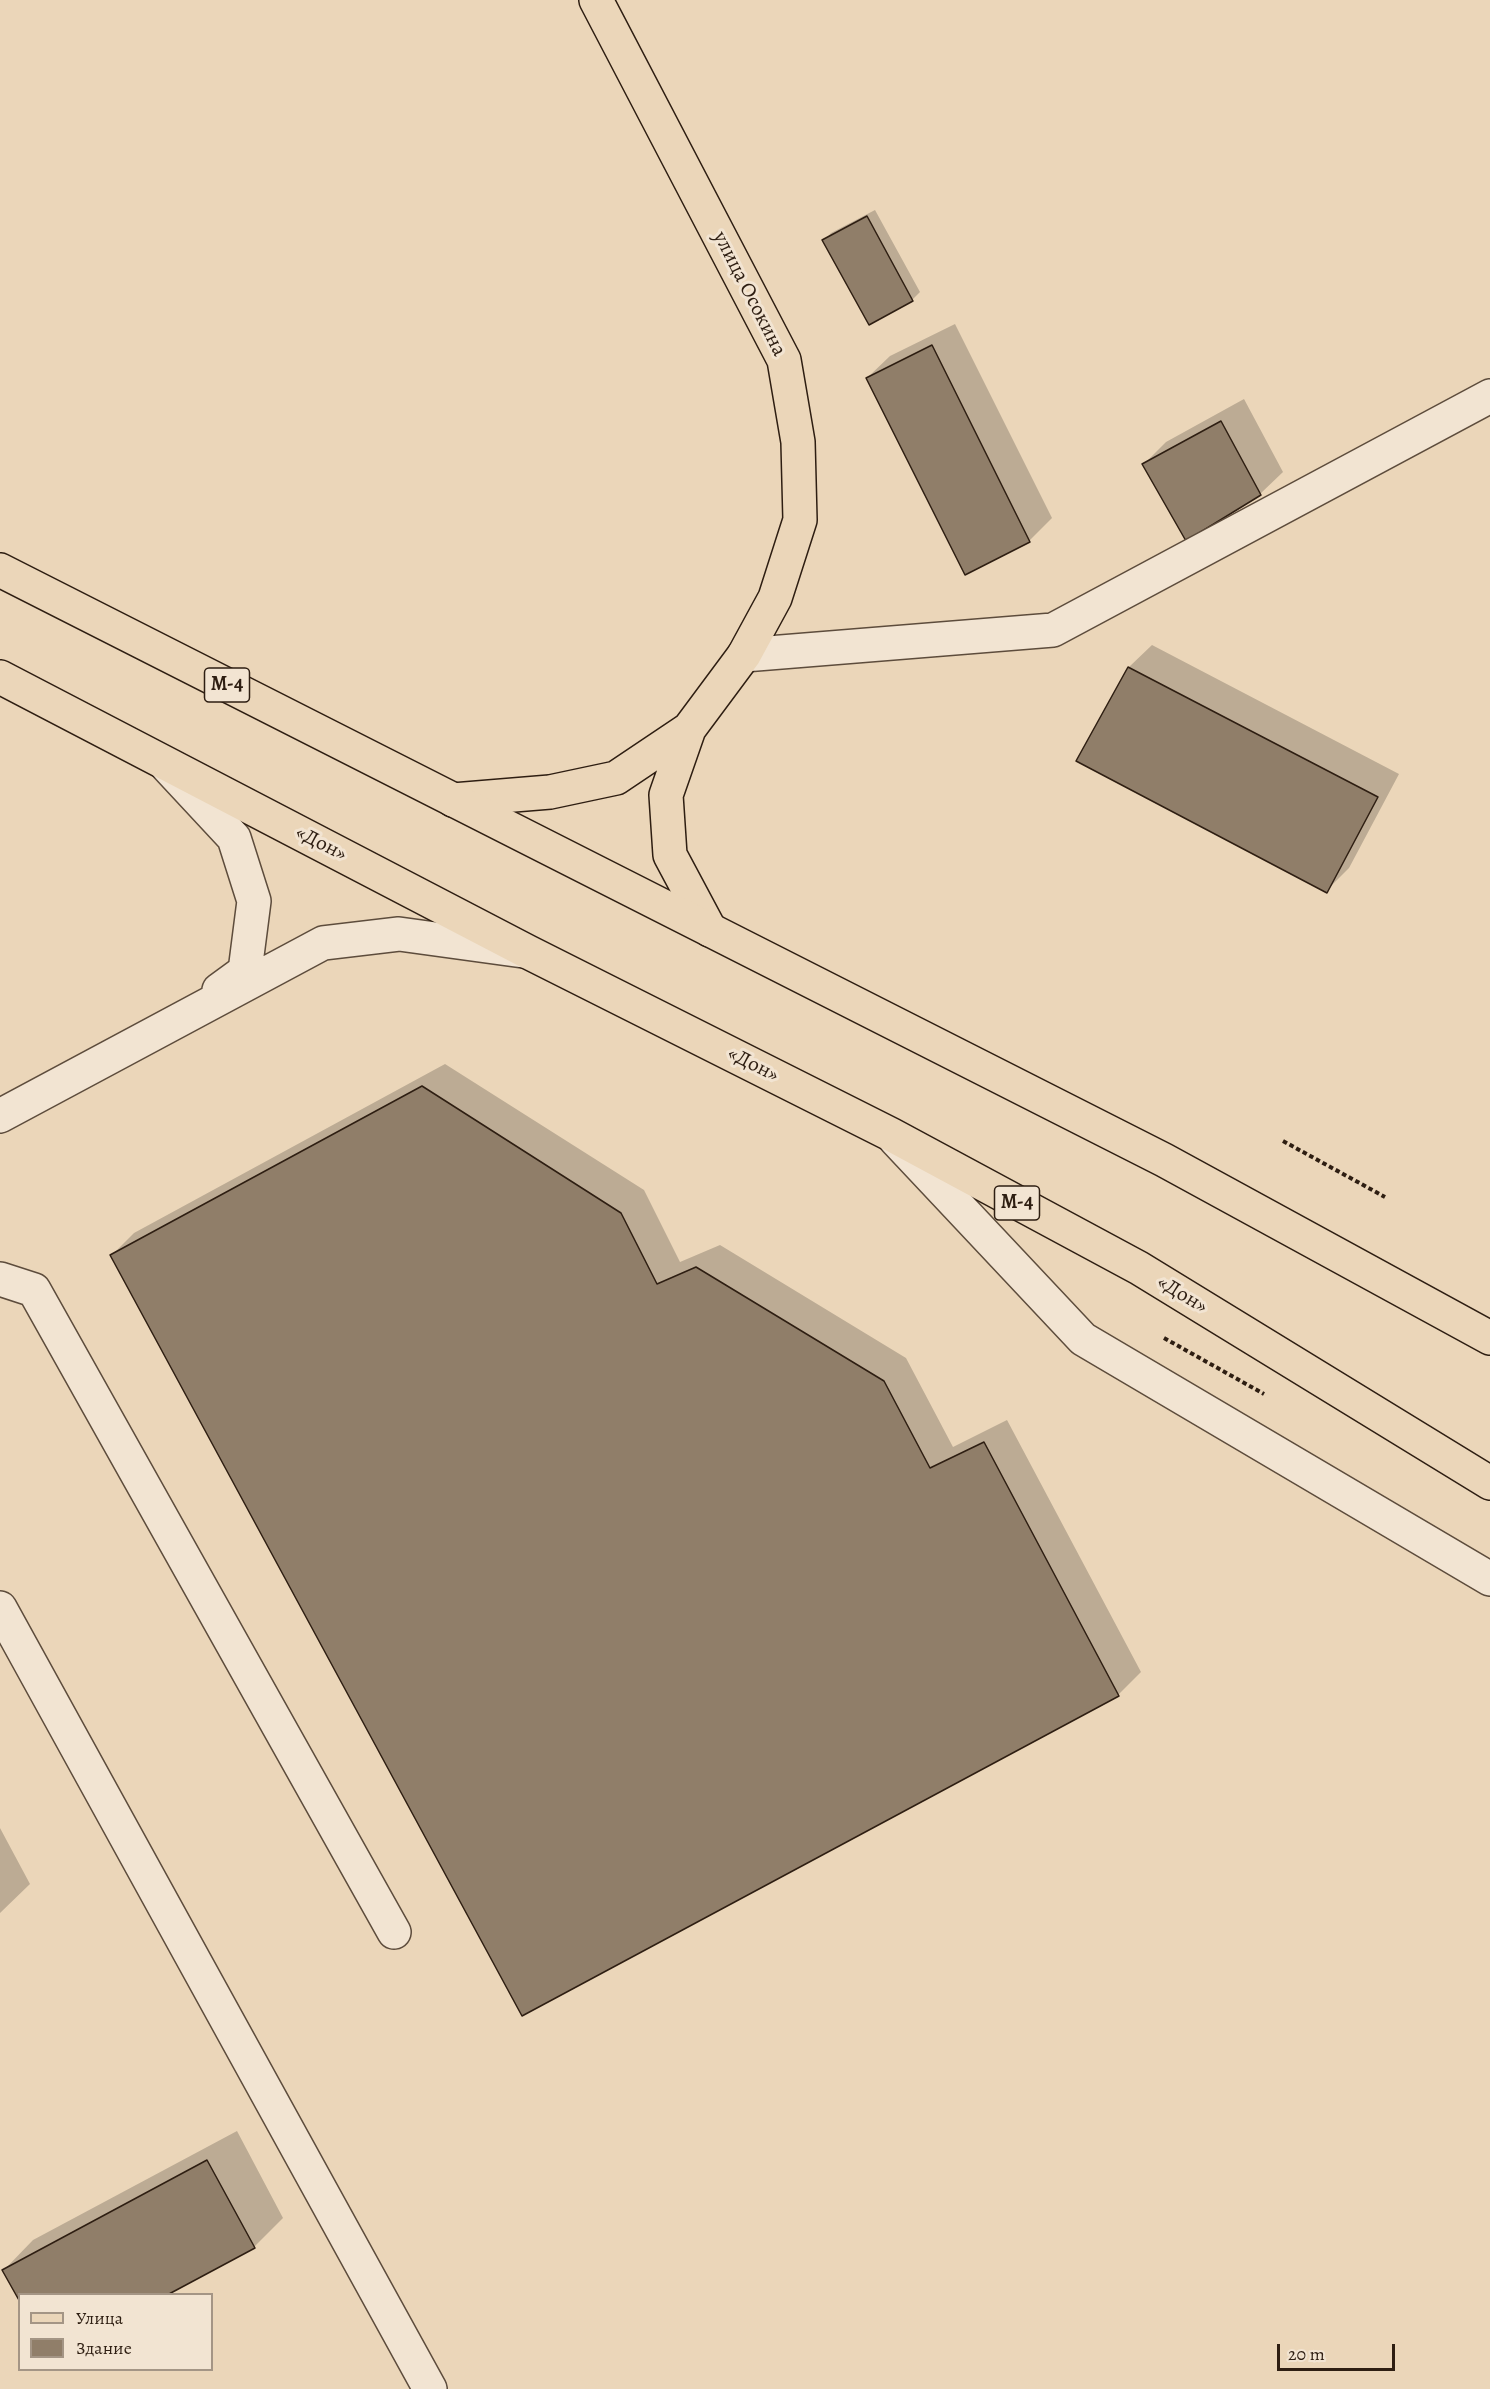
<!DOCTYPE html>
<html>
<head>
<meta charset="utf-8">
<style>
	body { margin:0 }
	#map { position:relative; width:1490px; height:2389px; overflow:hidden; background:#ebd6b9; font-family:Alegreya,serif }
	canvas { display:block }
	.legend { position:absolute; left:18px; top:2293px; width:195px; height:78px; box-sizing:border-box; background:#f2e4d2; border:2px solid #a49585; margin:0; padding:8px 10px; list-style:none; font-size:18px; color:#2e1e12 }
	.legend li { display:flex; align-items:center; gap:12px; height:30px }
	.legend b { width:30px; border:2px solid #a49585 }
	.scale { position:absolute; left:1277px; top:2344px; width:118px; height:27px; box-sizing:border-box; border:3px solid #2e1e12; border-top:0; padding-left:8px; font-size:18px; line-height:21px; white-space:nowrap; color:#2e1e12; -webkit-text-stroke:4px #f2e4d2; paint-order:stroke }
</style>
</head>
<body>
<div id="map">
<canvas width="1490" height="2389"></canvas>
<ul class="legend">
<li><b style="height:8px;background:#ebd6b9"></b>Улица</li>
<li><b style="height:16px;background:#907e69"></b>Здание</li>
</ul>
<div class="scale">20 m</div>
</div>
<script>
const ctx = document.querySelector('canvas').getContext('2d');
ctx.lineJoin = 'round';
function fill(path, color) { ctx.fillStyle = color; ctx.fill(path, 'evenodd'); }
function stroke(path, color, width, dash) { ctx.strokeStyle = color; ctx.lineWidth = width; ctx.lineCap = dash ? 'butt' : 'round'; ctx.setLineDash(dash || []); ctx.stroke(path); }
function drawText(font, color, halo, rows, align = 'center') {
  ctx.font = font + ' Alegreya,serif'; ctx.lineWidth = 6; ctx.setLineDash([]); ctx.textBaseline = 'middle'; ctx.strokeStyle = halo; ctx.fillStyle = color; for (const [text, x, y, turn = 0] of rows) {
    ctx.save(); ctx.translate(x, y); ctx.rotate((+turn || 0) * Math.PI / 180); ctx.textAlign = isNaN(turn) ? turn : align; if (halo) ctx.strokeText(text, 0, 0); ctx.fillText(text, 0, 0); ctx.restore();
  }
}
const shadow = new Path2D(`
	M 875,210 L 920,292 L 912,300 L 870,323 L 824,241 L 831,233 Z
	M 955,324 L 1052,518 L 1029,541 L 965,573 L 867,378 L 890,356 Z
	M 1244,399 L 1283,472 L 1260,494 L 1144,464 L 1166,442 Z
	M 1152,645 L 1399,774 L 1349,868 L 1326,891 L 1078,761 L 1129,667 Z
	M 445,1064 L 644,1190 L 680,1262 L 720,1245 L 906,1358 L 953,1447 L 1007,1420 L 1141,1672 L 1118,1695 L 112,1255 L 134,1233 Z
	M 0,1828 L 30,1884 L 0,1913 Z
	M 237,2131 L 283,2218 L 254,2247 L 166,2294 L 20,2294 L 4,2270 L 33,2240 Z`);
const building = new Path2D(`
	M 867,216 L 913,301 L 869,325 L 822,240 Z
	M 932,345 L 1030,542 L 965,575 L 866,378 Z
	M 1221,421 L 1261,495 L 1186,541 L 1142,464 Z
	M 1128,667 L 1378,797 L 1327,893 L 1076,761 Z
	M 422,1086 L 621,1213 L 657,1284 L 696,1267 L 884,1381 L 930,1468 L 984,1442 L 1119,1696 L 522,2016 L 110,1255 Z
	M 207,2160 L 255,2248 L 169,2294 L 20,2294 L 20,2302 L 2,2270 Z`);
const path = new Path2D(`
	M 1283,1141 L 1385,1197
	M 1164,1338 L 1264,1394`);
const minor = new Path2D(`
	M 744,655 L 1053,630 L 1490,396
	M 167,766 L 234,838 L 254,901 L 245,971 L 219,990
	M 0,1116 L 323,943 L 399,934 L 523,951
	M 895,1139 L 1083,1339 L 1490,1579
	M 0,1279 L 34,1290 L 394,1932
	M 0,1608 L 430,2389`);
const major = new Path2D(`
	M 596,0 L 784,360 L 798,442 L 800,520 L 775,598 L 744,655 L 689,729 L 666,795 L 670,855 L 710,930
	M 453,800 L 550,792 L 616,778 L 689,729`);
const highway = new Path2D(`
	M 0,570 L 1164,1160 L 1490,1338
	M 0,677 L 528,952 L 892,1135 L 1139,1268 L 1490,1483`);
const shields = [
	[227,685,45],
	[1017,1203,45]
];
const shieldNames = [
	["М-4",227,685],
	["М-4",1017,1203]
];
const streetNames = [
	["улица Осокина",749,294,63],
	["«Дон»",321,844,27],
	["«Дон»",753,1065,27],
	["«Дон»",1182,1295,31]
];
fill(shadow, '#0003');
fill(building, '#907e69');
stroke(building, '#2e1e12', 1.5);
stroke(minor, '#5d4c3c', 36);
stroke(major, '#2e1e12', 36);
stroke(highway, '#2e1e12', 36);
stroke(path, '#2e1e12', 4, [4.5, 3]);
stroke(minor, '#f2e4d2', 33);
stroke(major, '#ebd6b9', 33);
stroke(highway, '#ebd6b9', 33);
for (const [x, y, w] of shields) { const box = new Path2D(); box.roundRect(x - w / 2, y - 17, w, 34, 4.5); ctx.fillStyle = '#f2e4d2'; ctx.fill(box); stroke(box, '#2e1e12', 1.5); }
drawText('bold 20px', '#2e1e12', null, shieldNames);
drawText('21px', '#2e1e12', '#f2e4d2', streetNames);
</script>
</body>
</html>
